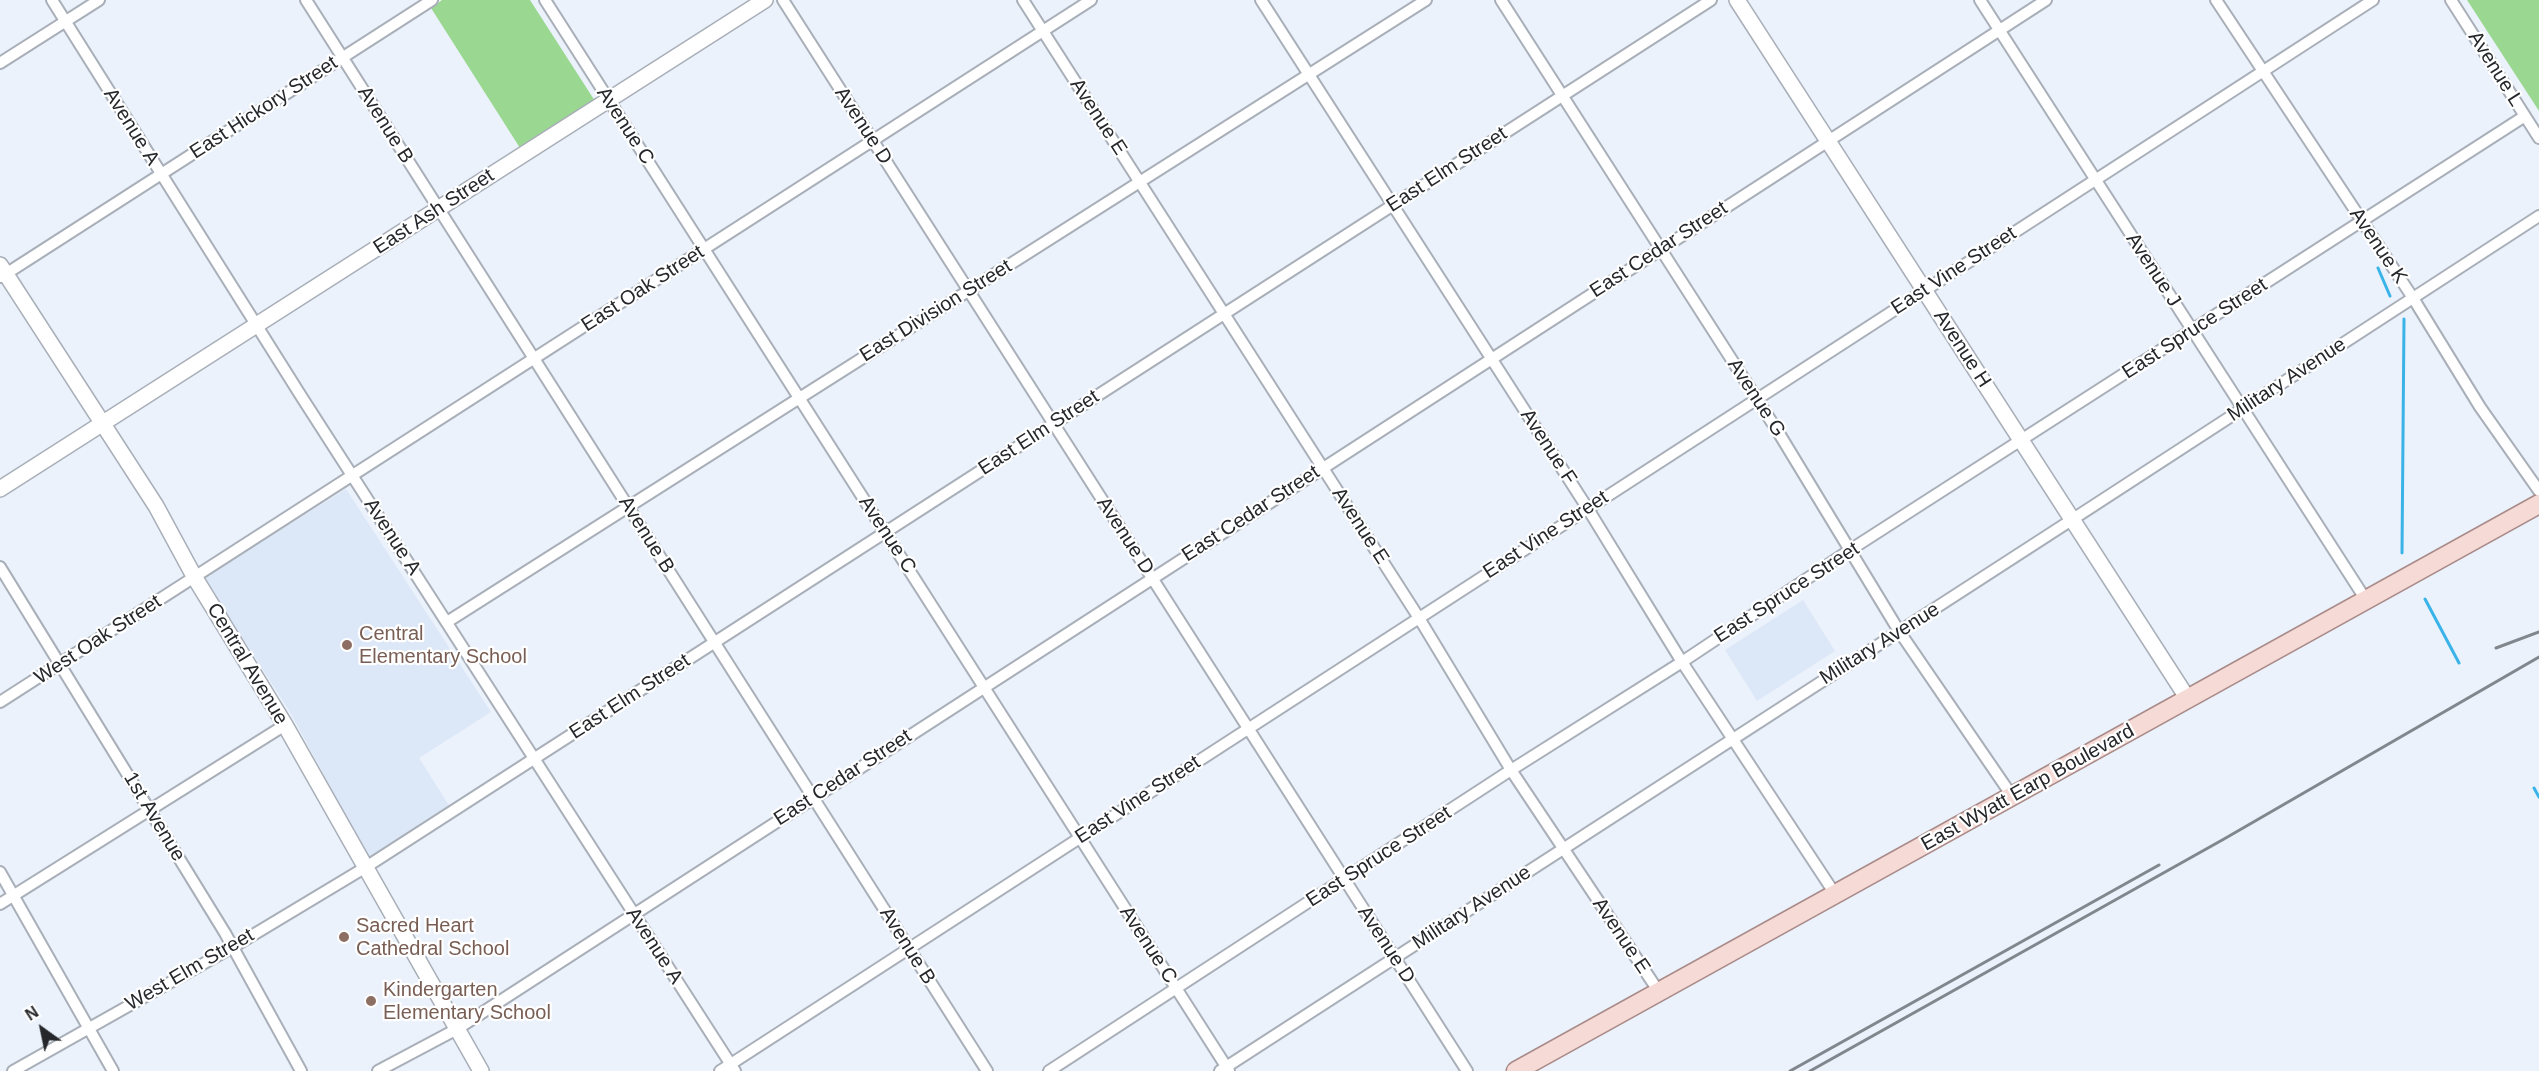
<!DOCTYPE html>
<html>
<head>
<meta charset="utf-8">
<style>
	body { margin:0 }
	#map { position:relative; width:2539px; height:1071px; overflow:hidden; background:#ebf2fc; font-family:Helvetica,sans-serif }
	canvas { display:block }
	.north { position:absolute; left:12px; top:999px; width:60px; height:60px; -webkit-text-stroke:4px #fff; paint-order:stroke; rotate:327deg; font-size:16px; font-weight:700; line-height:24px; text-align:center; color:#25272b }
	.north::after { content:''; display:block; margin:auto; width:21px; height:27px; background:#25272b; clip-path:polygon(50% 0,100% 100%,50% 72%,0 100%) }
</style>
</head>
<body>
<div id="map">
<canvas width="2539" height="1071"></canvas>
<div class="north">N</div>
</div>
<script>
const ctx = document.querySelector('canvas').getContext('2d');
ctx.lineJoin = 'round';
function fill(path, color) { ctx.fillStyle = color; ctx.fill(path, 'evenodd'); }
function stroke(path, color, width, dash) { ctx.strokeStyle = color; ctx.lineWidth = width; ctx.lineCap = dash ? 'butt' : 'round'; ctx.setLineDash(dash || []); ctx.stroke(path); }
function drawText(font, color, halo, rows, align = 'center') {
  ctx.font = font + ' Helvetica,sans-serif'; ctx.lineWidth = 4.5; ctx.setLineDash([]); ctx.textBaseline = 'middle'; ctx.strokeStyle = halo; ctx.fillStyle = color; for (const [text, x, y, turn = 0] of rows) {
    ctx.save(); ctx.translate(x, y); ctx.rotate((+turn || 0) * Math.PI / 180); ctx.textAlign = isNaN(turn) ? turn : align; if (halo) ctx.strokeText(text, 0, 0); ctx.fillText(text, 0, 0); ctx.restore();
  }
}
const built = new Path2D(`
	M 346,489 L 491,712 L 419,758 L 450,807 L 369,859 L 290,712 L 204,578 Z
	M 1803,600 L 1835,651 L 1757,701 L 1725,650 Z`);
const green = new Path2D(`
	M 442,0 L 530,0 L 595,101 L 520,148 L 431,8 Z
	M 2467,0 L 2539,0 L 2539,111 Z`);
const stream = new Path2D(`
	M 2378,268 L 2390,296
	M 2402,553 L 2404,319
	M 2425,599 L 2459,663
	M 2534,788 L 2539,797`);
const street = new Path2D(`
	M 52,0 L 301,396 L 735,1071
	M 306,0 L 987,1071
	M 545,0 L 1229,1071
	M 783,0 L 1467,1071
	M 1023,0 L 1419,618 L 1511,770 L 1659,992
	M 1261,0 L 1588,509 L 1682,662 L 1835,894
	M 1501,0 L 1780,435 L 1899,631 L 2012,796
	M 1980,0 L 2366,600
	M 2216,0 L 2413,298 L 2480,407 L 2539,491
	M 2451,0 L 2539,138
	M 0,63 L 99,0
	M 1,277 L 432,0
	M 0,567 L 225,933 L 301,1071
	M 447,622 L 1426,0
	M 0,702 L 1091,0
	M 0,872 L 113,1071
	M 0,904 L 285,725
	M 13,1071 L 233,947 L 366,867 L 1711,0
	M 378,1071 L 457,1029 L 2046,0
	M 720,1071 L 2373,0
	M 1049,1071 L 1511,770 L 1682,662 L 1850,550 L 2525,116
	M 1220,1071 C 1660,787 2100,502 2539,216`);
const secondary = new Path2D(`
	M 1737,0 L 2188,699
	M 0,265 L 156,506 L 195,578 L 285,725 L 481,1071
	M 0,489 L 765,0`);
const primary = new Path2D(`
	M 1516,1071 L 2539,504`);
const rail = new Path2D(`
	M 2496,648 L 2539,632
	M 1790,1071 L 2159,865
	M 1810,1071 L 2224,839 L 2539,657`);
const markers = [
	[347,645,6,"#8d6e63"],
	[344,937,6,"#8d6e63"],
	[371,1001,6,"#8d6e63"]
];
const streetNames = [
	["Avenue L",2495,69,58],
	["East Hickory Street",264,108,-33],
	["Avenue E",1098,117,57],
	["Avenue B",385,125,58],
	["Avenue C",625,126,57],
	["Avenue D",863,126,57],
	["Avenue A",131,127,58],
	["East Elm Street",1447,170,-33],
	["East Ash Street",434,212,-33],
	["Avenue K",2378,246,56],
	["East Cedar Street",1659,250,-33],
	["Avenue J",2153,270,57],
	["East Vine Street",1954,271,-33],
	["East Oak Street",643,289,-33],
	["East Division Street",936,311,-32],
	["East Spruce Street",2195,329,-33],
	["Avenue H",1962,349,57],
	["Military Avenue",2287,380,-33],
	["Avenue G",1756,398,57],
	["East Elm Street",1039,433,-33],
	["Avenue F",1548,447,57],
	["East Cedar Street",1251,514,-33],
	["Avenue E",1360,526,57],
	["Avenue B",646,535,58],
	["Avenue C",887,535,57],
	["East Vine Street",1546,535,-33],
	["Avenue D",1125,536,57],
	["Avenue A",392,537,57],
	["East Spruce Street",1787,593,-33],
	["West Oak Street",98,640,-33],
	["Military Avenue",1880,644,-32],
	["Central Avenue",247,664,59],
	["East Elm Street",630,697,-33],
	["East Cedar Street",843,778,-33],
	["East Wyatt Earp Boulevard",2028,788,-29],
	["East Vine Street",1138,800,-33],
	["1st Avenue",154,817,59],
	["East Spruce Street",1379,857,-33],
	["Military Avenue",1472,908,-33],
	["Avenue E",1621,936,56],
	["Avenue C",1148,945,57],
	["Avenue D",1386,945,57],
	["Avenue A",654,946,57],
	["Avenue B",907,946,58],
	["West Elm Street",190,970,-30]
];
const educationNames = [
	["Central",359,634],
	["Elementary School",359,657],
	["Sacred Heart",356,926],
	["Cathedral School",356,949],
	["Kindergarten",383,990],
	["Elementary School",383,1013]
];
fill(built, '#dce7f7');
fill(green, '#9ad891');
stroke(stream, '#39b3e8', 3);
stroke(street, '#a9afb8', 14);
stroke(secondary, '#a9afb8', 18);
stroke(primary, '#a98b89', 21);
stroke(street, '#fff', 10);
stroke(secondary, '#fff', 15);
stroke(primary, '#f6dad6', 18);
stroke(rail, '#82868d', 3);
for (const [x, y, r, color] of markers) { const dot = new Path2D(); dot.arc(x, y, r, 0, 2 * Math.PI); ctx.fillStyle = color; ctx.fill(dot); stroke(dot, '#fff', 2); }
drawText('20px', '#25272b', '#fff', streetNames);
drawText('20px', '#785e54', '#fff', educationNames, 'left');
</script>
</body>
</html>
